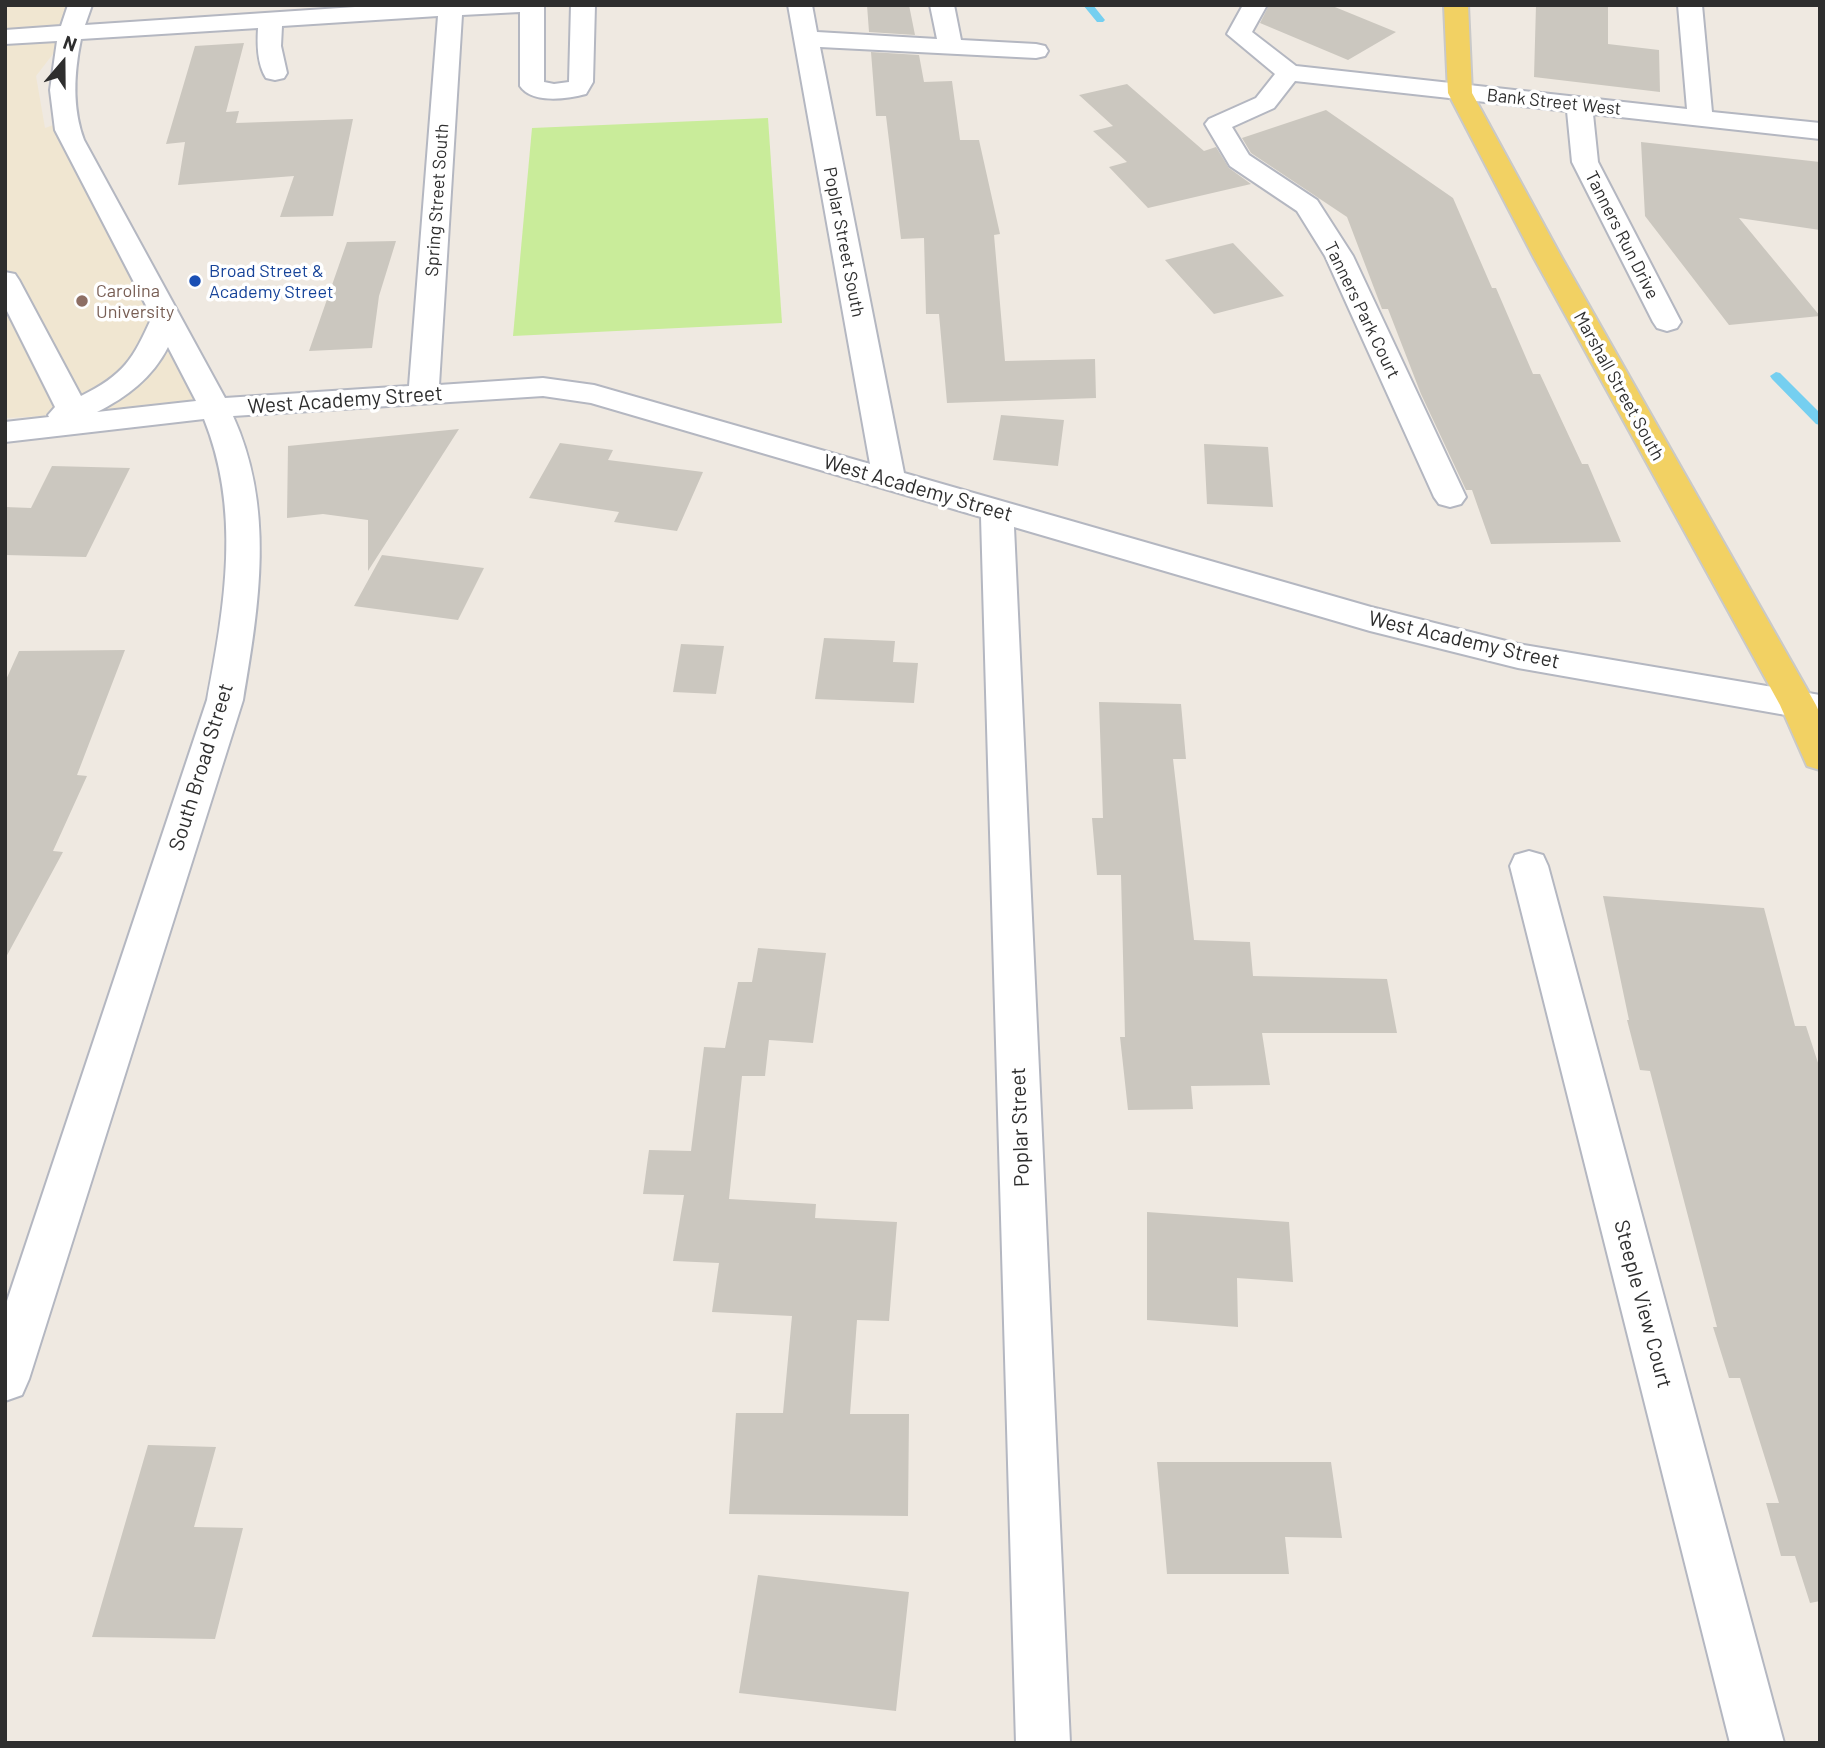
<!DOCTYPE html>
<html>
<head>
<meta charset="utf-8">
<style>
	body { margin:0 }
	#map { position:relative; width:1825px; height:1748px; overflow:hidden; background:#efe9e1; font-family:Barlow,sans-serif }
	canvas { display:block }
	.frame { position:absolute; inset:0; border:7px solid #2e2e2e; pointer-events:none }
	.north { position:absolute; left:28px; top:28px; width:70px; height:70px; -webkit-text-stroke:5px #fff; paint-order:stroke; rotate:20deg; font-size:19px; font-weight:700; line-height:28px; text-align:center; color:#2e2e2e }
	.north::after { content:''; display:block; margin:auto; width:24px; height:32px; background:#2e2e2e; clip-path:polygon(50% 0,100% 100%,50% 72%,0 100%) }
</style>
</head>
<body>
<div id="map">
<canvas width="1825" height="1748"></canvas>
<div class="frame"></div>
<div class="north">N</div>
</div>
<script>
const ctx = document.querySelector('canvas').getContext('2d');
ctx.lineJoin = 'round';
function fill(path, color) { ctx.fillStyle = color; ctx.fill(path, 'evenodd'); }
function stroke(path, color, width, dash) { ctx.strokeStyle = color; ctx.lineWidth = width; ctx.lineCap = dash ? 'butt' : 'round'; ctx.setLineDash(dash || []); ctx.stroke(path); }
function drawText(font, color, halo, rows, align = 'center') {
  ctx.font = font + ' Barlow,sans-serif'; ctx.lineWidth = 7; ctx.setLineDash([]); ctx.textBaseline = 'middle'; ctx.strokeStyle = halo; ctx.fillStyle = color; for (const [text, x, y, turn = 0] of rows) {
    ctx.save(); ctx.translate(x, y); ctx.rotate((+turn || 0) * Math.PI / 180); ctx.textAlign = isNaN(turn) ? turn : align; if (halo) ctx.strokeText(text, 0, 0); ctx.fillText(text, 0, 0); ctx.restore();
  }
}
const education = new Path2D(`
	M 5,5 L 80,5 L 70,32 L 36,76 L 45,128 L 65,121 L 216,408 L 5,418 Z`);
const pitch = new Path2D(`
	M 768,118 L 782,323 L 513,336 L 532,128 Z`);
const stream = new Path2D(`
	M 1083,5 L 1093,5 L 1105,20 L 1103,22 L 1097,22 Z
	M 1776,372 L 1780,373 L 1820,413 L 1820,425 L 1816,424 L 1772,379 L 1770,376 Z`);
const building = new Path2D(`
	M 867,5 L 909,5 L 915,35 L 869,32 Z
	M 1269,5 L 1330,5 L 1396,32 L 1348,60 L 1260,23 Z
	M 1536,5 L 1608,5 L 1608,44 L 1659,50 L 1660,92 L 1534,77 Z
	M 244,43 L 226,112 L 239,111 L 236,123 L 353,119 L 333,216 L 280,217 L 294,176 L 178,185 L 185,142 L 166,144 L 195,46 Z
	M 871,52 L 919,55 L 924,82 L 952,81 L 960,140 L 979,140 L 1000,234 L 994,235 L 1005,361 L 1095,359 L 1096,398 L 947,403 L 939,314 L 926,314 L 924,238 L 901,239 L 886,116 L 876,116 Z
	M 1127,84 L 1204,151 L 1216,147 L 1229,168 L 1251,184 L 1148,208 L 1109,167 L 1127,162 L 1093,131 L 1113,126 L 1079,95 Z
	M 1326,110 L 1453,198 L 1492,288 L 1496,288 L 1533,374 L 1540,374 L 1582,464 L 1588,464 L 1621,542 L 1491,544 L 1472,490 L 1466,490 L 1421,394 L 1388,309 L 1382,309 L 1347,217 L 1251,153 L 1242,138 Z
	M 1641,142 L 1820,162 L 1820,230 L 1739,218 L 1820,316 L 1729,325 L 1645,216 Z
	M 396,241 L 379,296 L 372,348 L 309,351 L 347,242 Z
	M 1233,243 L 1284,296 L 1214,314 L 1165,260 Z
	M 1001,415 L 1064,420 L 1058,466 L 993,460 Z
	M 459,429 L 368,571 L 368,520 L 323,514 L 287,518 L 288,446 Z
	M 560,443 L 613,450 L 608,460 L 703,472 L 677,531 L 614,522 L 619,512 L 529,498 Z
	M 1204,444 L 1268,447 L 1273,507 L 1207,504 Z
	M 52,466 L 130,468 L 86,557 L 5,555 L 5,507 L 31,508 Z
	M 382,555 L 484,568 L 458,620 L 354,606 Z
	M 824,638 L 895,641 L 893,662 L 918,663 L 914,703 L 815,699 Z
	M 681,644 L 724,646 L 716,694 L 673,692 Z
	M 125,650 L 77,775 L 87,776 L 53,851 L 63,852 L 5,959 L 5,682 L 19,651 Z
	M 1099,702 L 1181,704 L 1186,759 L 1173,759 L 1194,940 L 1250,942 L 1253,976 L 1387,979 L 1397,1033 L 1262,1033 L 1270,1085 L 1191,1086 L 1193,1109 L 1128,1110 L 1120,1037 L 1125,1037 L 1121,875 L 1097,875 L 1092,818 L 1103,818 Z
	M 1603,896 L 1764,908 L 1795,1026 L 1806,1026 L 1820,1069 L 1820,1601 L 1810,1603 L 1795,1556 L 1781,1556 L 1766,1503 L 1779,1503 L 1740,1378 L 1729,1378 L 1713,1327 L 1717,1327 L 1650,1071 L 1640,1070 L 1627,1020 L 1629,1020 Z
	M 758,948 L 826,953 L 813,1043 L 769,1040 L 765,1076 L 742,1076 L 729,1199 L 816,1204 L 815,1218 L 897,1222 L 889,1321 L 857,1320 L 850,1414 L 909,1414 L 908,1516 L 729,1514 L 736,1413 L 783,1413 L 792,1316 L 712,1312 L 719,1263 L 673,1261 L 684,1195 L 643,1194 L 649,1150 L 691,1151 L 704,1047 L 725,1048 L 738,982 L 752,982 Z
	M 1147,1212 L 1289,1222 L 1293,1282 L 1237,1278 L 1238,1327 L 1147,1320 Z
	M 148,1445 L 216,1447 L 194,1527 L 243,1528 L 215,1639 L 92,1637 Z
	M 1157,1462 L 1331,1462 L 1342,1538 L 1285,1537 L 1289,1574 L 1167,1574 Z
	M 758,1575 L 909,1592 L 896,1711 L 739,1693 Z`);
const minor = new Path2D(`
	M 68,5 L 92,5 L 85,25 L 385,5 L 544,5 L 544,82 L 554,84 L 569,82 L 571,5 L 595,5 L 593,82 L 586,94 C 567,99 532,104 520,86 L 520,12 L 462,15 L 439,385 L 543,378 L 594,385 L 870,464 L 788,5 L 812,5 L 817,32 L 937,39 L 930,5 L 954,5 L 961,40 L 1036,44 L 1045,46 L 1048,51 L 1045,56 L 1036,58 L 820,47 L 904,473 L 1371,607 L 1518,644 L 1820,695 L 1820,721 L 1518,668 L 1370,631 L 1014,527 L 1070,1743 L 1016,1743 L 981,517 L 591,403 L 543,396 L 233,416 C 275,508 259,605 243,700 L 29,1379 L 22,1395 L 5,1401 L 5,1307 L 207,700 C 225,605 241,511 204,419 L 5,442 L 5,422 L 49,417 L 48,415 L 55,407 L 5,307 L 5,272 L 15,274 L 19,280 L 81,396 C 124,375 133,359 152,317 L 55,130 L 50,90 L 57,41 L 5,44 L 5,30 L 61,26 ZM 438,16 L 409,386 L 225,398 L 84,140 C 72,108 74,73 81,39 L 258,28 C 257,44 257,64 266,78 L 275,80 L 284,78 L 287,73 L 281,46 L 282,26 ZM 168,347 L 196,401 L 97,412 C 127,397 152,378 168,347 Z
	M 1243,5 L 1267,5 L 1252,32 L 1296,66 L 1687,109 L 1678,5 L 1702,5 L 1712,112 L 1820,123 L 1820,139 L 1593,114 L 1598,162 L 1681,322 L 1677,328 L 1667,331 L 1657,328 L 1653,322 L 1572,162 L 1567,111 L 1295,81 L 1274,108 L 1232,127 L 1249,155 L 1317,200 L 1353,256 L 1466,497 L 1461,504 L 1450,507 L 1439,504 L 1434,497 L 1325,256 L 1297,211 L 1230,166 L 1205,124 L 1209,119 L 1256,98 L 1275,74 L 1227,34 Z
	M 1529,851 L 1543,855 L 1548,866 L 1784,1743 L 1730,1743 L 1510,866 L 1515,855 Z`);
const major = new Path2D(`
	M 1444,5 L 1468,5 L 1472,93 L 1562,258 L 1816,705 L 1820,714 L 1820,770 L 1807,766 L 1780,705 L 1534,258 L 1448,93 Z`);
const markers = [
	[195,281,7,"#1a4fb4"],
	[82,301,7,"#8d6e63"]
];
const farStreetnames = [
	["Bank Street West",1554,102,6],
	["Spring Street South",437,200,-86],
	["Tanners Run Drive",1622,235,63],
	["Poplar Street South",844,242,79],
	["Tanners Park Court",1362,310,64],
	["Marshall Street South",1619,386,61]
];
const farTransitnames = [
	["Broad Street &",209,271],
	["Academy Street",209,292]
];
const farEducationnames = [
	["Carolina",96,291],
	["University",96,312]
];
const streetNames = [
	["West Academy Street",345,400,-4],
	["West Academy Street",918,488,16],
	["West Academy Street",1464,640,13],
	["South Broad Street",201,767,-73],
	["Poplar Street",1020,1127,-92],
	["Steeple View Court",1643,1304,75]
];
fill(education, '#f0e6d1');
fill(pitch, '#c9ec9a');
fill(stream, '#75cff0');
fill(building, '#cbc7bf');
stroke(minor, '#b4b7c1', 4);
stroke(major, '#c9c9c9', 4);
fill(minor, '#fff');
fill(major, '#f2d163');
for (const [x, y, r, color] of markers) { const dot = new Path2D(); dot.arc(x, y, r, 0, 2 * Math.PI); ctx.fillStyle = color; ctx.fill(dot); stroke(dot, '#fff', 2.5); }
drawText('18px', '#2e2e2e', '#fff', farStreetnames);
drawText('18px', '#164399', '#fff', farTransitnames, 'left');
drawText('18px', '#785e54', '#fff', farEducationnames, 'left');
drawText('21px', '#2e2e2e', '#fff', streetNames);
</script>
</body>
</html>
